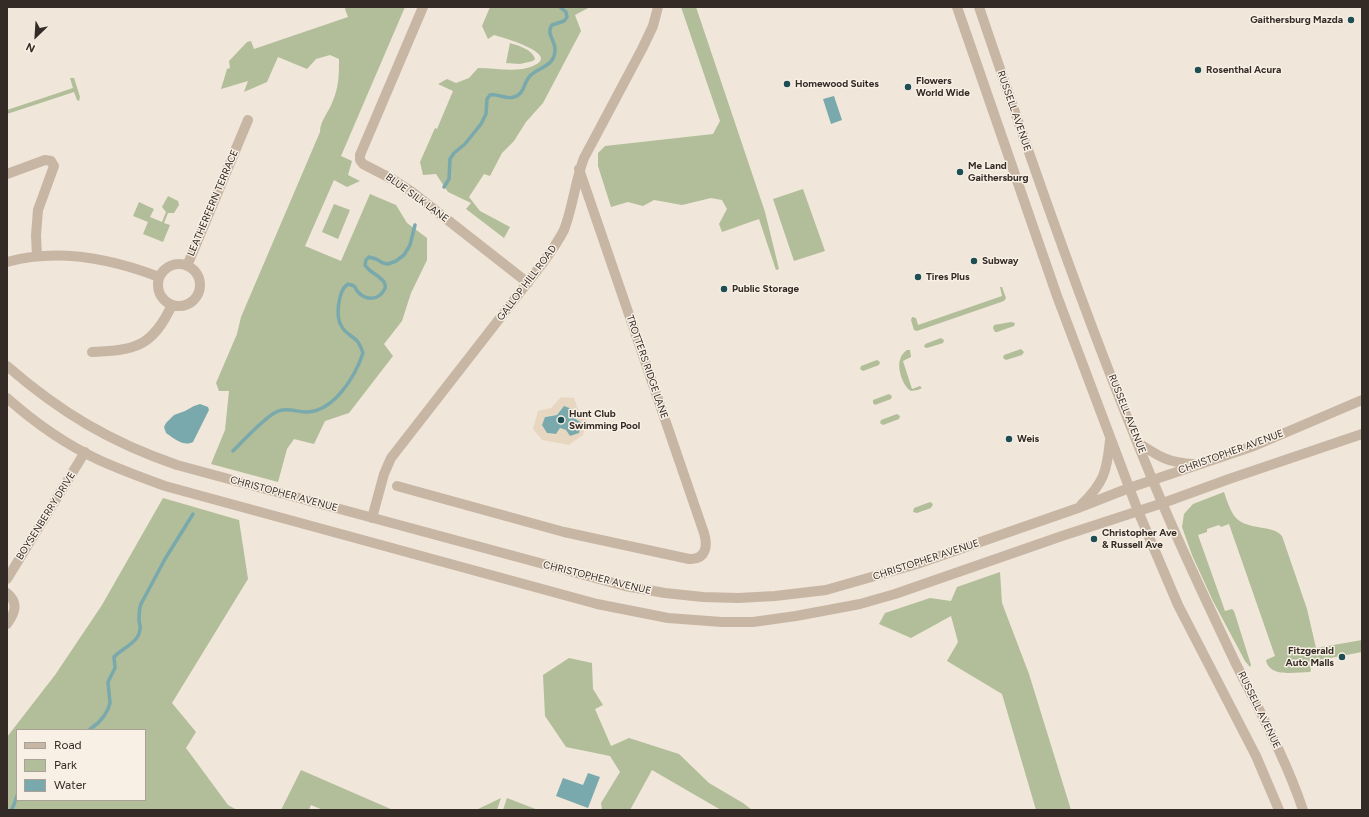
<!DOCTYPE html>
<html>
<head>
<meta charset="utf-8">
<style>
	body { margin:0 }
	#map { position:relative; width:1369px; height:817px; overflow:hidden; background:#f0e6d9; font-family:Figtree,sans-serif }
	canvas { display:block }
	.frame { position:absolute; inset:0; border:8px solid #342b26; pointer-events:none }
	.legend { position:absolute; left:16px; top:729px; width:130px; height:72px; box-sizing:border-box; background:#f8f0e5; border:1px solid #aaa199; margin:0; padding:5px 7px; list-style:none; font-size:12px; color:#342b26 }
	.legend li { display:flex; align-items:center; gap:8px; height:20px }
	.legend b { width:20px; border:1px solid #aaa199 }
	.north { position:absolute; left:16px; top:16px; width:40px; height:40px; -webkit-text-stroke:3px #f8f0e5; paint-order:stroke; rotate:205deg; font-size:11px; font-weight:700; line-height:16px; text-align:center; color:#342b26 }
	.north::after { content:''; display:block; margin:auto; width:14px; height:18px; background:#342b26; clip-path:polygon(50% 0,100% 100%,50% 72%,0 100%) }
</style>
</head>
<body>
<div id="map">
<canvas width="1369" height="817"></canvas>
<div class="frame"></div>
<ul class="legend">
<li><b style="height:5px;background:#c8b6a5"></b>Road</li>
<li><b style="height:11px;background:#b1be99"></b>Park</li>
<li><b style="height:11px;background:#79a9ac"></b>Water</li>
</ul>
<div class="north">N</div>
</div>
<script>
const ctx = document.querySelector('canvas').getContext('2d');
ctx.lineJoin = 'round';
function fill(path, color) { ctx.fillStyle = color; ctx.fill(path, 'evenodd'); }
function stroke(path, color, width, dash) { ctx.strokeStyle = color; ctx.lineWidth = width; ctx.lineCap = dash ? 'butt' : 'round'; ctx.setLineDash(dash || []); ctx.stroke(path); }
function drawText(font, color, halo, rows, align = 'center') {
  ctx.font = font + ' Figtree,sans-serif'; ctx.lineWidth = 3; ctx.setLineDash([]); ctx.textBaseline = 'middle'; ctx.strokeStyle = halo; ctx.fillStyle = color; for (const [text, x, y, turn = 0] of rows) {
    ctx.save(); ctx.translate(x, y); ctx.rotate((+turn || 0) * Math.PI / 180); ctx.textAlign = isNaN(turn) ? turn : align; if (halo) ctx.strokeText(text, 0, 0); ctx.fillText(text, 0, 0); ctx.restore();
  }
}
const green = new Path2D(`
	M 346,7 L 405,7 L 341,156 L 352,161 L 348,175 L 360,181 L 347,187 L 334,180 L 305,246 L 341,261 L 370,194 L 396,205 L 407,223 L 427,238 L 427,260 L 411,293 L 402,321 L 384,344 L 393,356 L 349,413 L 325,421 L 314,444 L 294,439 L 287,449 L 278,482 L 211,464 L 225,430 L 229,391 L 219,391 L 216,383 L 237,334 L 241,317 L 320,132 C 320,121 328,113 332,103 C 339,87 339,76 339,59 L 330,55 L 316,59 L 307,69 L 278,57 L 267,82 L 244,92 L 248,81 L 221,89 L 227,69 L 230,68 L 229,61 L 247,42 L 251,41 L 254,49 L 348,17 L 345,9 Z
	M 490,7 L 590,7 L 575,15 L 581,31 L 543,103 L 526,122 L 514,141 L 502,153 L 490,176 L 484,174 L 469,197 L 480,211 L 510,227 L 504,238 L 466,209 L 471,203 L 448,192 L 436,174 L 423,175 L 420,162 L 435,128 L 437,129 L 453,91 L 438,84 L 447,79 L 456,83 L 469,78 L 478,68 C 495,68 517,73 533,66 C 563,54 501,37 494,35 L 488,39 L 482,26 Z
	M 681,7 L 696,7 L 765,212 L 779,269 L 776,270 L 759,219 L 722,232 L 719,224 L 727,209 L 722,200 L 711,198 L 682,205 L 654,200 L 643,206 L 628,202 L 611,207 L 598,166 L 598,153 L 605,146 L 713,134 L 720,121 Z
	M 510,43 C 519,46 532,49 535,59 L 533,61 L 520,64 L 506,63 Z
	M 70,78 L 74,78 L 75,81 L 80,97 L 79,101 L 77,100 L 74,92 L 7,114 L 7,110 L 73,88 Z
	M 803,189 L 825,251 L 794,261 L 773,199 Z
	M 168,196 L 178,201 L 179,205 L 174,213 L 168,213 L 164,223 L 170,225 L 163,242 L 143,234 L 148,222 L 133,216 L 139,202 L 154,209 L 150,217 L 162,222 L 166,212 L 162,207 Z
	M 334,204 L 350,210 L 338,239 L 322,232 Z
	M 1000,287 L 1002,287 L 1006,298 L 1004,301 L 917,331 L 914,330 L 911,320 L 912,317 L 916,318 L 918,325 L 1002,296 Z
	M 1011,322 L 1015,323 L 1014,326 L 997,332 L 995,332 L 993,328 L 994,325 Z
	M 941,338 L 944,340 L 943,343 L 927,348 L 924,347 L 925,344 Z
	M 1021,349 L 1024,352 L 1022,355 L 1006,360 L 1003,358 L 1004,355 Z
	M 907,350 L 910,350 L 911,357 L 903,361 L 912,389 L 920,386 L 922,388 L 918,390 L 911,391 C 903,387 897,368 900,360 C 901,355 904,352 907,350 Z
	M 877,360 L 880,362 L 879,365 L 863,371 L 860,369 L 861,366 Z
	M 889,394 L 892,396 L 891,399 L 875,405 L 873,403 L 873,400 Z
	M 897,414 L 900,416 L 899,419 L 883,425 L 880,423 L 881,420 Z
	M 1224,492 C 1227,501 1230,511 1236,518 C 1249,531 1272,524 1282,536 L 1307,609 L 1316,648 L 1362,640 L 1362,652 L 1309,662 L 1311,670 L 1310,672 C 1296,672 1269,678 1266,660 L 1275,656 L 1229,524 L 1221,527 L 1219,525 L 1207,529 L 1207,532 L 1198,535 L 1225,611 L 1232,609 L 1234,611 L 1251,665 L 1250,667 L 1245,661 L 1213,601 L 1192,555 L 1182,527 L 1184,514 L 1193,504 Z
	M 163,498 L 239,520 L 248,579 L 172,703 L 196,732 L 186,748 L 228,805 L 237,810 L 7,810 L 7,737 L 55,675 L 102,605 ZM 17,730 L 145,730 L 145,800 L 17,800 Z
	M 930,502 L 933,504 L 931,508 L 917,513 L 913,512 L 914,508 Z
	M 1000,572 L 1002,603 L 1029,674 L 1071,810 L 1036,810 L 1002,694 L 947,661 L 958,642 L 951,616 L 911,638 L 879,624 L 885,613 L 930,598 L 951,601 L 957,587 Z
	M 569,658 L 592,663 L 593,689 L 603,705 L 595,709 L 611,746 L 629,738 L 679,754 L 709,783 L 743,803 L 752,810 L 721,810 L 652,770 L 630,810 L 602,810 L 601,803 L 620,772 L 610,756 L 566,747 L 545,716 L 543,675 Z
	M 301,770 L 393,810 L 323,810 L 311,805 L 309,810 L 281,810 Z
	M 501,798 L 497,810 L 476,810 Z
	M 507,798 L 538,810 L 503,810 Z`);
const plaza = new Path2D(`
	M 561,397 L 574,398 L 579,412 L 587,421 L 583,435 L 569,445 L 542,440 L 533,429 L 538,411 L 551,408 ZM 564,407 L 572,409 L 574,418 L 582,423 L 579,433 L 570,436 L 566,430 L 560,428 L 555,435 L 548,433 L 542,425 L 546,416 L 557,415 Z`);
const water = new Path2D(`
	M 834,96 L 842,120 L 831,124 L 823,99 Z
	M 200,404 L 208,407 L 209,410 L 193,442 C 184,447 173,438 166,433 L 164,427 L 166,423 L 174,415 L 185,411 L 194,406 Z
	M 564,406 L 572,409 L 574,418 L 582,423 L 579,433 L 570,436 L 566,430 L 560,428 L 556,434 L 547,433 L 542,425 L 545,417 L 557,415 Z
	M 588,773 L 600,777 L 588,808 L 556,796 L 563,778 L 583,785 Z`);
const stream = new Path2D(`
	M 444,187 L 449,179 L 450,159 L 454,153 L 465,144 L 481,124 L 486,114 L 487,99 L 490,95 C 498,93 506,100 514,97 C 525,94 523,83 530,76 C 538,67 556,67 555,48 C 554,39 546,33 552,25 L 564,21 L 567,17 L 566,12 L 560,7
	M 233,451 C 244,440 263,419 276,412 C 287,407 296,412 307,412 C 334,411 355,377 363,353 C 362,350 360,345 358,342 C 353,336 346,334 342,327 C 335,318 338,290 348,284 C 350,285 352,285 354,286 C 356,288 356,290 358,292 C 365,300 378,301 384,290 C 386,288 385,284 384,282 C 379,275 370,273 365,265 L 366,260 L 369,257 L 376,259 L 383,263 L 388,264 L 396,261 L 404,255 L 410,245 L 415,225
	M 89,730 L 98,723 L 104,716 L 108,709 L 110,703 L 108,682 L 115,668 L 114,657 C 122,648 139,643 140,629 C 141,626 139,623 139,620 C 139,614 139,609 141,604 L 165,559 L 193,514
	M 11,810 L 13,807 L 17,796`);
const minor = new Path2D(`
	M 423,7 L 360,155 L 360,160 L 363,164 L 392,179 L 412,192 L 528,283
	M 957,7 L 1057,296 L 1138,511 L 1178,605 L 1256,756 L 1279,810
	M 979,7 C 1036,175 1094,342 1163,505 C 1186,559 1211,611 1236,664 C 1260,712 1286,759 1303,810
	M 7,174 L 45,160 L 51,161 L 54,166 L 38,210 L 36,235 L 37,256
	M 7,262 C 57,248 112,259 159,277
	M158 285a21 21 0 1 1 42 0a21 21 0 1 1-42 0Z
	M 187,266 L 248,120
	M 92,352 C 136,350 152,347 172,305
	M 7,366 C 60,412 110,442 177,465 L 625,586 L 665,593 L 703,597 L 738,598 L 775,596 L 826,590 L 917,564 L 1078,508 L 1129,488 L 1254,446 L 1362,400
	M 7,398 C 34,422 67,445 99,460 C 121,470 143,478 165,486 L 597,604 L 668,618 L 722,622 L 753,622 L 796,616 L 860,604 L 895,594 L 1062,536 L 1163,503 L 1229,479 L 1362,434
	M 1137,442 C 1158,456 1168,463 1194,464
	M 397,486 L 564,532 L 689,559 C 706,560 708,546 704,533 L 579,169
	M 1081,505 C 1104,483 1107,471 1110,440
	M 372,518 L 384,474 L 391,458 L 542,264 C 550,253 558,242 564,230 C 573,207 575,181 584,158 L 642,49 L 653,26 L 658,7
	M 7,579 L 85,452
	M 7,593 C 19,603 15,613 7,624`);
const markers = [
	[1351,20,4,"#1d4e53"],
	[1198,70,4,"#1d4e53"],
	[787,84,4,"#1d4e53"],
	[908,87,4,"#1d4e53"],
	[960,172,4,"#1d4e53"],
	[974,261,4,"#1d4e53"],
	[918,277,4,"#1d4e53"],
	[724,289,4,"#1d4e53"],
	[561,420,4,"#1d4e53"],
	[1009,439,4,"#1d4e53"],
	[1094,539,4,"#1d4e53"],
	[1342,657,4,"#1d4e53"]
];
const poiNames = [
	["Gaithersburg Mazda",1343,20,"right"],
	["Rosenthal Acura",1206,70],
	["Flowers",916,81],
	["World Wide",916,93],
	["Homewood Suites",795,84],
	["Me Land",968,166],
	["Gaithersburg",968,178],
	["Subway",982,261],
	["Tires Plus",926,277],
	["Public Storage",732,289],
	["Hunt Club",569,414],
	["Swimming Pool",569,426],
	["Weis",1017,439],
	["Christopher Ave",1102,533],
	["& Russell Ave",1102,545],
	["Fitzgerald",1334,651,"right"],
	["Auto Malls",1334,663,"right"]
];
const streetNames = [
	["RUSSELL AVENUE",1014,111,71],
	["BLUE SILK LANE",417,198,36],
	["LEATHERFERN TERRACE",213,203,-67],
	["GALLOP HILL ROAD",527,283,-53],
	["TROTTERS RIDGE LANE",647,367,71],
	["RUSSELL AVENUE",1127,414,68],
	["CHRISTOPHER AVENUE",1231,452,-20],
	["CHRISTOPHER AVENUE",284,494,15],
	["BOYSENBERRY DRIVE",46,516,-58],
	["CHRISTOPHER AVENUE",926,560,-18],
	["CHRISTOPHER AVENUE",597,578,14],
	["RUSSELL AVENUE",1259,710,64]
];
fill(green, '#b1be99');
fill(plaza, '#e8d7c0');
fill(water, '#79a9ac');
stroke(stream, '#79a9ac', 3.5);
stroke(minor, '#c8b6a5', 10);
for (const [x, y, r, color] of markers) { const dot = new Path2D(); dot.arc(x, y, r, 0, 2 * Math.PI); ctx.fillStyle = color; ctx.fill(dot); stroke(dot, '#f8f0e5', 1.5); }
drawText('bold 10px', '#342b26', '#f8f0e5', poiNames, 'left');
drawText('10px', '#342b26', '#f8f0e5', streetNames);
</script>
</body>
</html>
